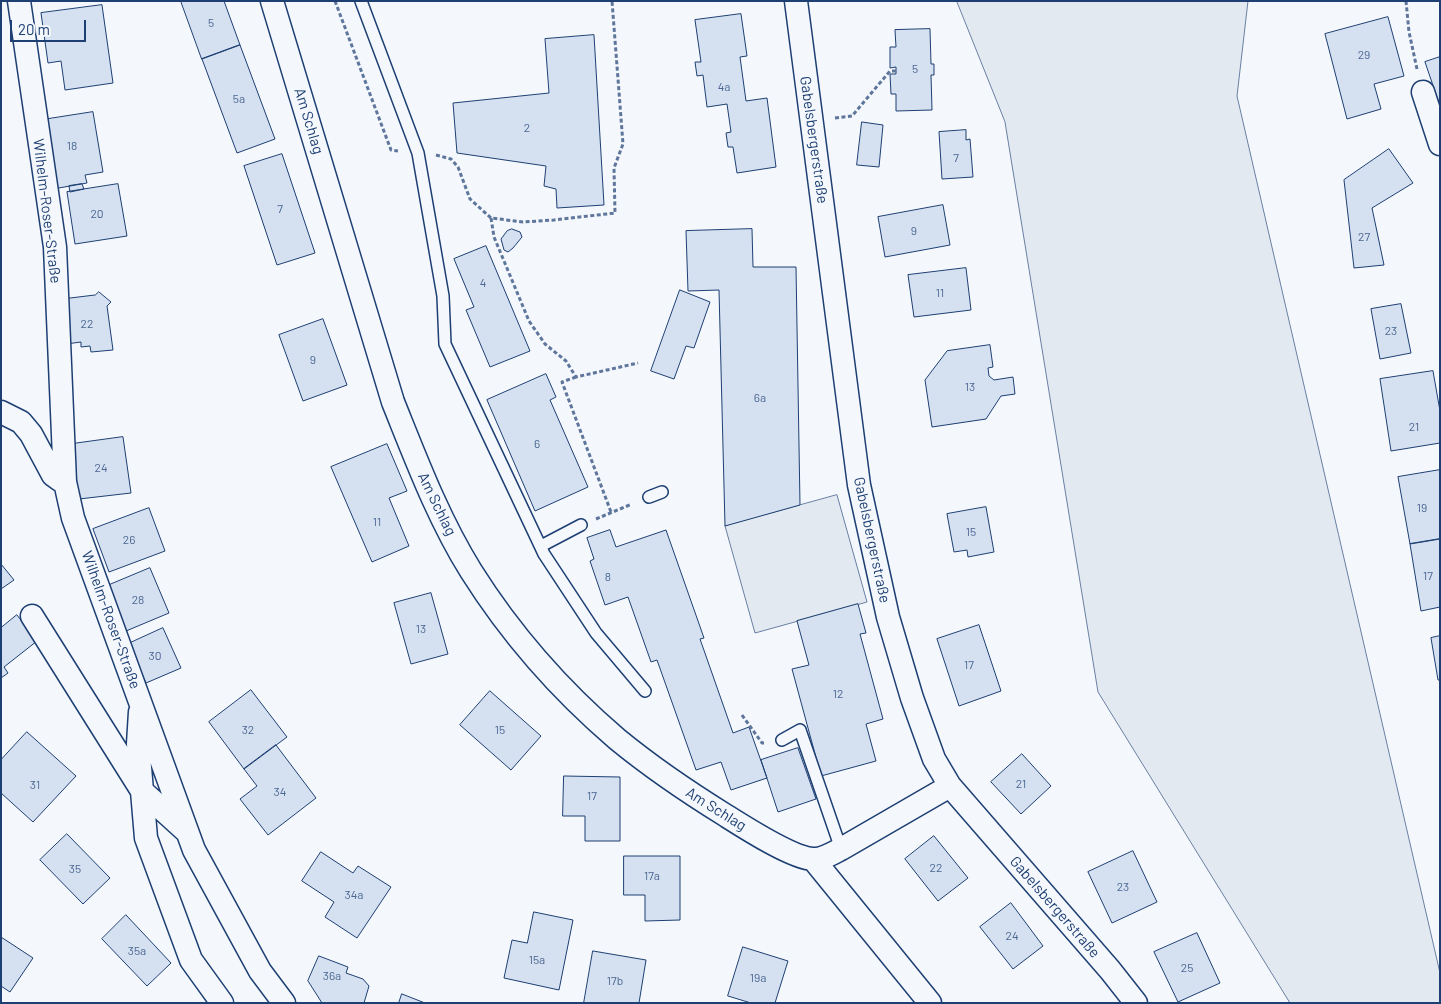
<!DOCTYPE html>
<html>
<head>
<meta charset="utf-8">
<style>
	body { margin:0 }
	#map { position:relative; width:1441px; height:1004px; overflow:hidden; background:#f4f7fb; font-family:Barlow,sans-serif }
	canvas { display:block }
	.frame { position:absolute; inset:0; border:2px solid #1d3f73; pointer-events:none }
	.scale { position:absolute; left:10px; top:20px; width:76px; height:22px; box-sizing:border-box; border:2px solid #1d3f73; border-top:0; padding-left:6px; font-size:15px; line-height:18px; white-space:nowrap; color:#1d3f73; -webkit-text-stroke:4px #f4f7fb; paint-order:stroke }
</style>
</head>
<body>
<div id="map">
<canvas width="1441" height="1004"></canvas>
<div class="frame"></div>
<div class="scale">20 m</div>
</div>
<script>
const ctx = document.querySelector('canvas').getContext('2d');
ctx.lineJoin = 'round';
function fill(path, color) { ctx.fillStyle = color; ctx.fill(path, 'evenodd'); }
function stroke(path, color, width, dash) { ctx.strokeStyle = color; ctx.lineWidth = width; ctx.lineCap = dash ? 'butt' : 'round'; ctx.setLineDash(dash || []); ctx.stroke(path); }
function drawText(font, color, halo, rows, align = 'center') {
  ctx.font = font + ' Barlow,sans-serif'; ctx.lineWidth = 4; ctx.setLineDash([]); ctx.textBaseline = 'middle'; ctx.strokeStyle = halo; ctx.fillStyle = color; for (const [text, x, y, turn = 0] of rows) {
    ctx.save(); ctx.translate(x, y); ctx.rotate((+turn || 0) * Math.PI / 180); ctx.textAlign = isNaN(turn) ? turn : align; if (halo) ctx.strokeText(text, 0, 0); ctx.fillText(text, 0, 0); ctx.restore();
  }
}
const green = new Path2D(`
	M 957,1 L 1248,1 L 1237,96 L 1440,973 L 1440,1003 L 1290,1003 L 1098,692 L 1005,122 Z
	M 837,495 L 867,602 L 755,633 L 725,526 Z`);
const building = new Path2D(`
	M 181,1 L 224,1 L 240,45 L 202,59 Z
	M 102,5 L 113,83 L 65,90 L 61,61 L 48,63 L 41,13 Z
	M 741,14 L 747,56 L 740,57 L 746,101 L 767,98 L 776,167 L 737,173 L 733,147 L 728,147 L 726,133 L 731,132 L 727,104 L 707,107 L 703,75 L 697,76 L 695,62 L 701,62 L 695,20 Z
	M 1388,17 L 1404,76 L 1374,84 L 1381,109 L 1347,119 L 1325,34 Z
	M 930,29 L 931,64 L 934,64 L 934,75 L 931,75 L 932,110 L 896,111 L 896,94 L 891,94 L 890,74 L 896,74 L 896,67 L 890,68 L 890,47 L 896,47 L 895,30 Z
	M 594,35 L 604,205 L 557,208 L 556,189 L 544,186 L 546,166 L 457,153 L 453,103 L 549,93 L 545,39 Z
	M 240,45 L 275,139 L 237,153 L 202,59 Z
	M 1440,57 L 1440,106 L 1425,62 Z
	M 93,112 L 103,172 L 85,175 L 87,183 L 53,189 L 42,120 Z
	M 862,122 L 883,125 L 879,167 L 857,165 Z
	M 966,130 L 966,140 L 970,139 L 973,177 L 942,179 L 939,132 Z
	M 1389,149 L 1413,183 L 1372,208 L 1384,265 L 1354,268 L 1344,180 Z
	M 282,154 L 315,253 L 277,265 L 244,166 Z
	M 82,184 L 84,189 L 70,192 L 69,186 Z
	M 118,184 L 127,236 L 75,244 L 67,192 Z
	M 943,205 L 950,245 L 885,257 L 878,217 Z
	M 512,229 L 520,232 L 522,237 L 513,248 L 508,252 L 504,250 L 501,239 L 507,231 Z
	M 752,229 L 753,267 L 796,267 L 800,505 L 725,526 L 719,290 L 688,291 L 686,231 Z
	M 486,246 L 530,351 L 490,367 L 466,310 L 474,307 L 454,259 Z
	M 966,268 L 971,310 L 914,317 L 908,275 Z
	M 680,290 L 710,302 L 694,348 L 686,346 L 674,379 L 651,371 Z
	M 99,292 L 111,302 L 107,306 L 113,350 L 91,352 L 90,346 L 81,347 L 81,342 L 66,344 L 62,299 L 95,295 Z
	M 1401,304 L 1411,353 L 1380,359 L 1371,309 Z
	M 323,319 L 347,385 L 303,401 L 279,335 Z
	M 990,345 L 993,367 L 988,368 L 989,376 L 994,380 L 1013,377 L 1015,394 L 1001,396 L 986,419 L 932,427 L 925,380 L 947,351 Z
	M 1433,371 L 1440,411 L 1440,443 L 1391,451 L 1380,379 Z
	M 546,374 L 556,397 L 550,400 L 588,487 L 535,511 L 487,400 Z
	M 123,437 L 131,493 L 79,499 L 72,444 Z
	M 387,444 L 407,491 L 389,498 L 409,546 L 372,562 L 331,467 Z
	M 1440,470 L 1440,539 L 1410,544 L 1398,477 Z
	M 986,507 L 994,552 L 968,557 L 967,550 L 954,552 L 947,514 Z
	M 149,508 L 165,551 L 109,572 L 93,529 Z
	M 610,530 L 616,547 L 666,530 L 704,638 L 700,639 L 733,733 L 749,727 L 767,778 L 731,790 L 721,762 L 696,770 L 657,660 L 651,662 L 628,597 L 605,605 L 590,561 L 594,559 L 587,538 Z
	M 1440,539 L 1440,607 L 1421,611 L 1410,544 Z
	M 1,564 L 14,580 L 1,589 Z
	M 150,568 L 169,613 L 126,631 L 107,586 Z
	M 431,593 L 448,654 L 411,664 L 394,603 Z
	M 858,604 L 866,633 L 860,634 L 883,719 L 866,724 L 876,761 L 821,776 L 792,669 L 809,665 L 797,621 Z
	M 17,615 L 37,641 L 4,667 L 8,673 L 1,678 L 1,628 Z
	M 979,625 L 1001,691 L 959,706 L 937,639 Z
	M 163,628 L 181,668 L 146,683 L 128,644 Z
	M 1440,636 L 1440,680 L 1438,680 L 1431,638 Z
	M 251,690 L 287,737 L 244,769 L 209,722 Z
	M 490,691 L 541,736 L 511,770 L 460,725 Z
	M 27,732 L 76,776 L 33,822 L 1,793 L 1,760 Z
	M 276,745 L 316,798 L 268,835 L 240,799 L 257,786 L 244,769 Z
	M 798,748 L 816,799 L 778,812 L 761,760 Z
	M 1022,754 L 1051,786 L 1021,814 L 991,782 Z
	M 564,776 L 620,777 L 620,841 L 585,841 L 585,816 L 563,816 Z
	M 67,834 L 110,878 L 83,904 L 40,860 Z
	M 934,836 L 968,878 L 938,901 L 905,859 Z
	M 1133,851 L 1157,902 L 1112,923 L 1088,872 Z
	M 321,852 L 353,873 L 358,866 L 391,887 L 357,938 L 325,917 L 334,902 L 302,881 Z
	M 624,856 L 680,856 L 680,920 L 645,921 L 645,895 L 624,895 Z
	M 1011,903 L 1043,946 L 1013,969 L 980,927 Z
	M 534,912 L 573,920 L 559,990 L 504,978 L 512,940 L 527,943 Z
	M 126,915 L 171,963 L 147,986 L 102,939 Z
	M 1197,933 L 1220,983 L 1178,1002 L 1154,952 Z
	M 1,937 L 33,958 L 10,992 L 1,986 Z
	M 743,947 L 788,961 L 775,1003 L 751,1003 L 728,996 Z
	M 593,951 L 646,960 L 639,1003 L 584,1003 Z
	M 319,956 L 348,967 L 346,973 L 363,979 L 369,986 L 364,1003 L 322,1003 L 308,981 Z
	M 402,994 L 425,1003 L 399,1003 Z`);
const path = new Path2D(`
	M 335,1 L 391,150 L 398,151
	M 1406,1 L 1409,32 L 1417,69
	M 835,118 L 852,116 L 890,71 L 896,71
	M 436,155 L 451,159 L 458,167 L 470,199 L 491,218 L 523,222 L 554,220 L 615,213 L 614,168 L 623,144 L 612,1
	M 491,218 L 494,237 L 529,321 L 545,344 L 566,361 L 576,377 L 638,363
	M 576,377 L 562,382 L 611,512
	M 596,519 L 632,504
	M 742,715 L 762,743 L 764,743`);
const lane = new Path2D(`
	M 361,1 L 418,153 L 443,296 L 445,344 L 544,554 L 596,633 L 645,691
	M 649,497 L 662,492
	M 541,546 L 581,525
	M 782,740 L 800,730 L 841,849`);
const street = new Path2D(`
	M 19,1 L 55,247 L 65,482 L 73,518 L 194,850 L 260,971 L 284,1003
	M 272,1 L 393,402 C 416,459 438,518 471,571 C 510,633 561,691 617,739 C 651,767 688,792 725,815 C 744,827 792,858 813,859 C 822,860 833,853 841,849 L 950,786
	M 796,1 L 859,485 L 888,617 L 912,698 L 934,759 L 950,786 L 1110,970 L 1136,1003
	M 1423,92 L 1440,144
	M 1,412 L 21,422 L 31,434 L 53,475 L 60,480 L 65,482
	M 32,616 L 142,791 L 186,831
	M 140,712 L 138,744 L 146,838 L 191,960 L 222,1003
	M 813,859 L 930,1003`);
const numberNames = [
	["5",211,23],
	["29",1364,55],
	["5",915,69],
	["4a",724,87],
	["5a",239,99],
	["2",527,128],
	["18",72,146],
	["7",956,158],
	["7",280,209],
	["20",97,214],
	["9",914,231],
	["27",1364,237],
	["4",483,283],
	["11",940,293],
	["22",87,324],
	["23",1391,331],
	["9",313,360],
	["13",970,387],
	["6a",760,398],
	["21",1414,427],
	["6",537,444],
	["24",101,468],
	["19",1422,508],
	["11",377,522],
	["15",971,532],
	["26",129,540],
	["17",1428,576],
	["8",608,577],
	["28",138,600],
	["13",421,629],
	["30",155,656],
	["17",969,665],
	["12",838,694],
	["32",248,730],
	["15",500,730],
	["21",1021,784],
	["31",35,785],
	["34",280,792],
	["17",592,796],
	["22",936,868],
	["35",75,869],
	["17a",652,876],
	["23",1123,887],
	["34a",354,895],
	["24",1012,936],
	["35a",137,951],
	["15a",537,960],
	["25",1187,968],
	["36a",332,976],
	["19a",758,978],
	["17b",615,981]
];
const streetNames = [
	["Am Schlag",309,121,73],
	["Gabelsbergerstraße",814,140,82],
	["Wilhelm-Roser-Straße",47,211,83],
	["Am Schlag",437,504,64],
	["Gabelsbergerstraße",872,540,78],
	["Wilhelm-Roser-Straße",111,620,70],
	["Am Schlag",716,809,32],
	["Gabelsbergerstraße",1055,907,49]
];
fill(green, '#e3e9f0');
stroke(green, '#687fa3', 1);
fill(building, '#d5e0f0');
stroke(building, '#1d3f73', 1);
stroke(lane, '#1d3f73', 14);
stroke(street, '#1d3f73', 25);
stroke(path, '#5e769c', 3, [4, 2.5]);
stroke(lane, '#f4f7fb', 11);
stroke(street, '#f4f7fb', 22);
drawText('12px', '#4b6792', null, numberNames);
drawText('15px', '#1d3f73', '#f4f7fb', streetNames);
</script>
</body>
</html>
